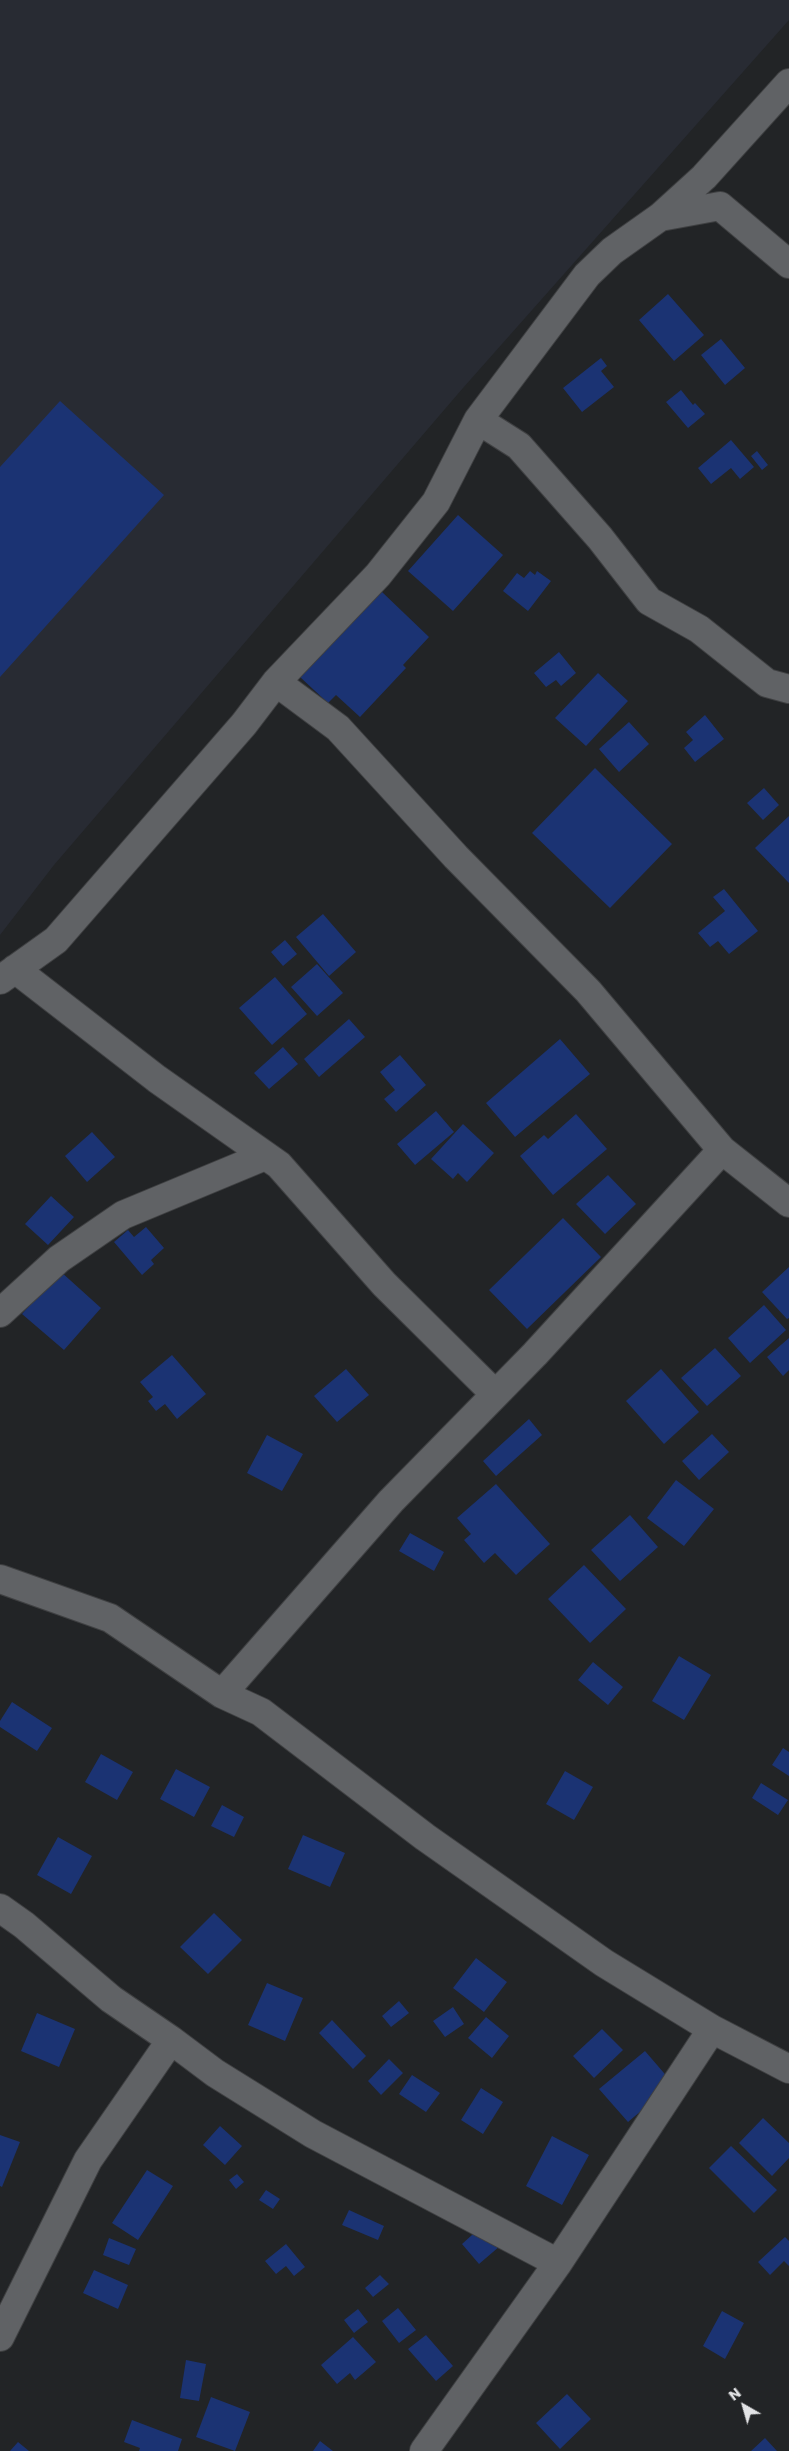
<!DOCTYPE html>
<html>
<head>
<meta charset="utf-8">
<style>
	body { margin:0 }
	#map { position:relative; width:789px; height:2451px; overflow:hidden; background:#222426; font-family:Poppins,sans-serif }
	canvas { display:block }
	.north { position:absolute; left:719px; top:2381px; width:50px; height:50px; -webkit-text-stroke:4px #222426; paint-order:stroke; rotate:322deg; font-size:14px; font-weight:700; line-height:20px; text-align:center; color:#e2e3e5 }
	.north::after { content:''; display:block; margin:auto; width:18px; height:22px; background:#e2e3e5; clip-path:polygon(50% 0,100% 100%,50% 72%,0 100%) }
</style>
</head>
<body>
<div id="map">
<canvas width="789" height="2451"></canvas>
<div class="north">N</div>
</div>
<script>
const ctx = document.querySelector('canvas').getContext('2d');
ctx.lineJoin = 'round';
function fill(path, color) { ctx.fillStyle = color; ctx.fill(path, 'evenodd'); }
function stroke(path, color, width, dash) { ctx.strokeStyle = color; ctx.lineWidth = width; ctx.lineCap = dash ? 'butt' : 'round'; ctx.setLineDash(dash || []); ctx.stroke(path); }
const built = new Path2D(`
	M 0,0 L 789,0 L 789,20 L 463,388 L 54,865 L 0,935 Z`);
const building = new Path2D(`
	M 668,294 L 704,335 L 674,361 L 639,320 Z
	M 721,339 L 745,368 L 725,385 L 701,355 Z
	M 601,358 L 607,366 L 601,371 L 614,387 L 582,412 L 563,388 Z
	M 681,390 L 693,405 L 695,403 L 705,414 L 688,428 L 666,402 Z
	M 60,401 L 164,495 L 0,677 L 0,467 Z
	M 731,440 L 754,467 L 740,479 L 731,468 L 711,484 L 698,468 Z
	M 757,451 L 768,465 L 762,470 L 751,456 Z
	M 458,515 L 503,555 L 453,611 L 408,571 Z
	M 530,571 L 535,575 L 537,571 L 551,581 L 528,611 L 503,591 L 517,573 L 524,578 Z
	M 381,591 L 429,637 L 403,665 L 406,668 L 360,717 L 336,695 L 328,703 L 300,677 Z
	M 559,652 L 576,673 L 561,686 L 556,680 L 546,687 L 534,673 Z
	M 598,673 L 628,701 L 586,746 L 555,718 Z
	M 705,715 L 724,739 L 695,762 L 684,748 L 693,740 L 686,732 Z
	M 629,722 L 649,744 L 619,772 L 599,749 Z
	M 595,768 L 672,844 L 610,908 L 532,833 Z
	M 764,788 L 779,805 L 763,820 L 747,803 Z
	M 789,816 L 789,883 L 755,848 Z
	M 724,889 L 758,931 L 729,954 L 718,941 L 710,947 L 698,933 L 725,911 L 713,897 Z
	M 323,914 L 356,952 L 329,976 L 296,937 Z
	M 285,940 L 297,954 L 283,966 L 271,952 Z
	M 317,964 L 343,993 L 317,1016 L 291,987 Z
	M 275,977 L 307,1014 L 272,1045 L 239,1008 Z
	M 349,1019 L 365,1037 L 319,1077 L 304,1059 Z
	M 560,1039 L 590,1074 L 515,1137 L 486,1103 Z
	M 283,1047 L 298,1064 L 269,1089 L 254,1073 Z
	M 400,1055 L 426,1085 L 396,1112 L 384,1099 L 395,1090 L 380,1072 Z
	M 436,1111 L 454,1132 L 415,1165 L 397,1144 Z
	M 576,1114 L 607,1149 L 553,1195 L 520,1156 L 544,1135 L 548,1139 Z
	M 463,1124 L 494,1153 L 467,1182 L 458,1173 L 453,1179 L 431,1159 Z
	M 92,1132 L 115,1157 L 87,1182 L 65,1156 Z
	M 608,1175 L 636,1204 L 605,1234 L 576,1204 Z
	M 51,1196 L 74,1217 L 48,1245 L 25,1224 Z
	M 563,1218 L 601,1257 L 527,1329 L 489,1290 Z
	M 146,1227 L 164,1248 L 151,1260 L 154,1264 L 142,1275 L 114,1242 L 128,1230 L 134,1237 Z
	M 789,1267 L 789,1318 L 787,1319 L 762,1292 Z
	M 60,1271 L 101,1308 L 64,1350 L 22,1314 Z
	M 764,1305 L 786,1330 L 750,1363 L 728,1338 Z
	M 789,1338 L 789,1370 L 783,1376 L 767,1357 Z
	M 715,1348 L 741,1376 L 707,1406 L 681,1378 Z
	M 172,1355 L 206,1394 L 177,1419 L 165,1404 L 156,1411 L 148,1401 L 153,1397 L 140,1382 Z
	M 346,1369 L 369,1395 L 337,1422 L 314,1396 Z
	M 661,1369 L 699,1412 L 664,1444 L 626,1401 Z
	M 529,1419 L 542,1435 L 496,1476 L 483,1461 Z
	M 712,1434 L 729,1452 L 699,1480 L 682,1461 Z
	M 267,1435 L 303,1454 L 282,1491 L 247,1473 Z
	M 676,1480 L 714,1509 L 684,1546 L 647,1518 Z
	M 496,1484 L 550,1544 L 516,1575 L 495,1553 L 484,1563 L 464,1540 L 471,1534 L 457,1518 Z
	M 630,1515 L 658,1547 L 620,1581 L 591,1550 Z
	M 410,1533 L 444,1552 L 434,1571 L 399,1551 Z
	M 584,1565 L 626,1609 L 590,1643 L 548,1599 Z
	M 679,1656 L 711,1675 L 684,1720 L 652,1701 Z
	M 593,1662 L 623,1687 L 608,1705 L 578,1680 Z
	M 12,1702 L 52,1728 L 37,1751 L 0,1727 L 0,1721 Z
	M 783,1748 L 789,1752 L 789,1776 L 772,1765 Z
	M 101,1754 L 133,1772 L 117,1800 L 85,1782 Z
	M 176,1769 L 210,1787 L 194,1817 L 160,1799 Z
	M 565,1771 L 593,1787 L 574,1820 L 546,1804 Z
	M 761,1783 L 788,1800 L 778,1815 L 752,1798 Z
	M 222,1805 L 244,1817 L 234,1837 L 211,1826 Z
	M 303,1835 L 345,1853 L 330,1887 L 288,1869 Z
	M 58,1837 L 92,1856 L 71,1894 L 37,1875 Z
	M 214,1913 L 242,1940 L 208,1974 L 180,1947 Z
	M 476,1958 L 507,1982 L 484,2012 L 453,1988 Z
	M 267,1983 L 303,1998 L 285,2041 L 248,2025 Z
	M 399,2001 L 409,2013 L 391,2027 L 382,2016 Z
	M 453,2007 L 464,2024 L 445,2037 L 433,2021 Z
	M 37,2013 L 75,2029 L 59,2067 L 21,2051 Z
	M 486,2017 L 509,2036 L 492,2058 L 468,2038 Z
	M 332,2020 L 366,2056 L 353,2069 L 319,2033 Z
	M 602,2029 L 623,2050 L 594,2078 L 573,2056 Z
	M 645,2051 L 670,2080 L 661,2094 L 628,2122 L 599,2089 Z
	M 389,2059 L 403,2073 L 381,2095 L 368,2081 Z
	M 412,2075 L 440,2093 L 426,2112 L 399,2094 Z
	M 481,2088 L 503,2102 L 483,2134 L 461,2120 Z
	M 763,2118 L 789,2143 L 789,2158 L 772,2176 L 739,2143 Z
	M 220,2126 L 242,2146 L 225,2165 L 203,2145 Z
	M 0,2135 L 20,2142 L 2,2187 L 0,2186 Z
	M 552,2136 L 589,2155 L 562,2205 L 526,2186 Z
	M 731,2146 L 777,2190 L 754,2213 L 709,2168 Z
	M 147,2170 L 173,2186 L 138,2240 L 112,2223 Z
	M 237,2174 L 244,2182 L 236,2189 L 229,2180 Z
	M 266,2190 L 280,2199 L 273,2209 L 259,2200 Z
	M 349,2210 L 384,2226 L 378,2240 L 342,2225 Z
	M 482,2226 L 500,2246 L 479,2264 L 462,2244 Z
	M 785,2237 L 789,2241 L 789,2266 L 784,2261 L 770,2275 L 758,2262 Z
	M 109,2238 L 136,2249 L 129,2265 L 103,2255 Z
	M 286,2244 L 305,2267 L 294,2276 L 286,2266 L 276,2274 L 265,2261 Z
	M 94,2270 L 128,2285 L 118,2309 L 83,2293 Z
	M 380,2275 L 389,2284 L 373,2297 L 365,2288 Z
	M 398,2308 L 416,2330 L 399,2343 L 382,2321 Z
	M 358,2309 L 368,2322 L 354,2333 L 344,2320 Z
	M 722,2311 L 744,2323 L 725,2359 L 703,2346 Z
	M 426,2335 L 453,2366 L 436,2381 L 408,2349 Z
	M 353,2337 L 376,2362 L 355,2380 L 350,2373 L 337,2384 L 321,2365 Z
	M 186,2360 L 206,2364 L 199,2401 L 180,2398 Z
	M 567,2394 L 591,2419 L 560,2449 L 536,2423 Z
	M 211,2397 L 250,2412 L 235,2451 L 196,2437 Z
	M 132,2420 L 182,2439 L 178,2451 L 139,2451 L 140,2448 L 124,2442 Z
	M 765,2438 L 777,2451 L 751,2451 Z
	M 320,2441 L 333,2451 L 313,2451 Z
	M 18,2442 L 29,2451 L 10,2451 Z`);
const minor = new Path2D(`
	M 789,83 L 704,177 L 660,217 L 612,251 L 587,275 L 478,420 L 519,446 L 600,538 L 649,601 L 699,629 L 767,683 L 789,689
	M 660,217 L 720,206 L 789,264
	M 276,682 L 338,728 L 456,857 L 588,991 L 722,1150 L 789,1203
	M 15,969 L 157,1079 L 279,1165 L 384,1284 L 495,1394
	M 0,980 L 56,940 L 244,724 L 276,682 L 378,575 L 436,502 L 478,420
	M 0,1313 L 59,1259 L 123,1215 L 265,1156
	M 0,1579 L 110,1618 L 222,1694 L 261,1712 L 425,1837 L 604,1963 L 712,2029 L 789,2069
	M 222,1694 L 391,1501 L 535,1354 L 722,1150
	M 0,1908 L 24,1925 L 111,1999 L 171,2040 L 215,2073 L 313,2134 L 558,2263
	M 0,2337 L 88,2160 L 171,2040
	M 424,2451 L 558,2263 L 712,2029`);
fill(built, '#282b33');
fill(building, '#1b3373');
stroke(minor, '#3f4042', 30);
stroke(minor, '#606265', 28);
</script>
</body>
</html>
